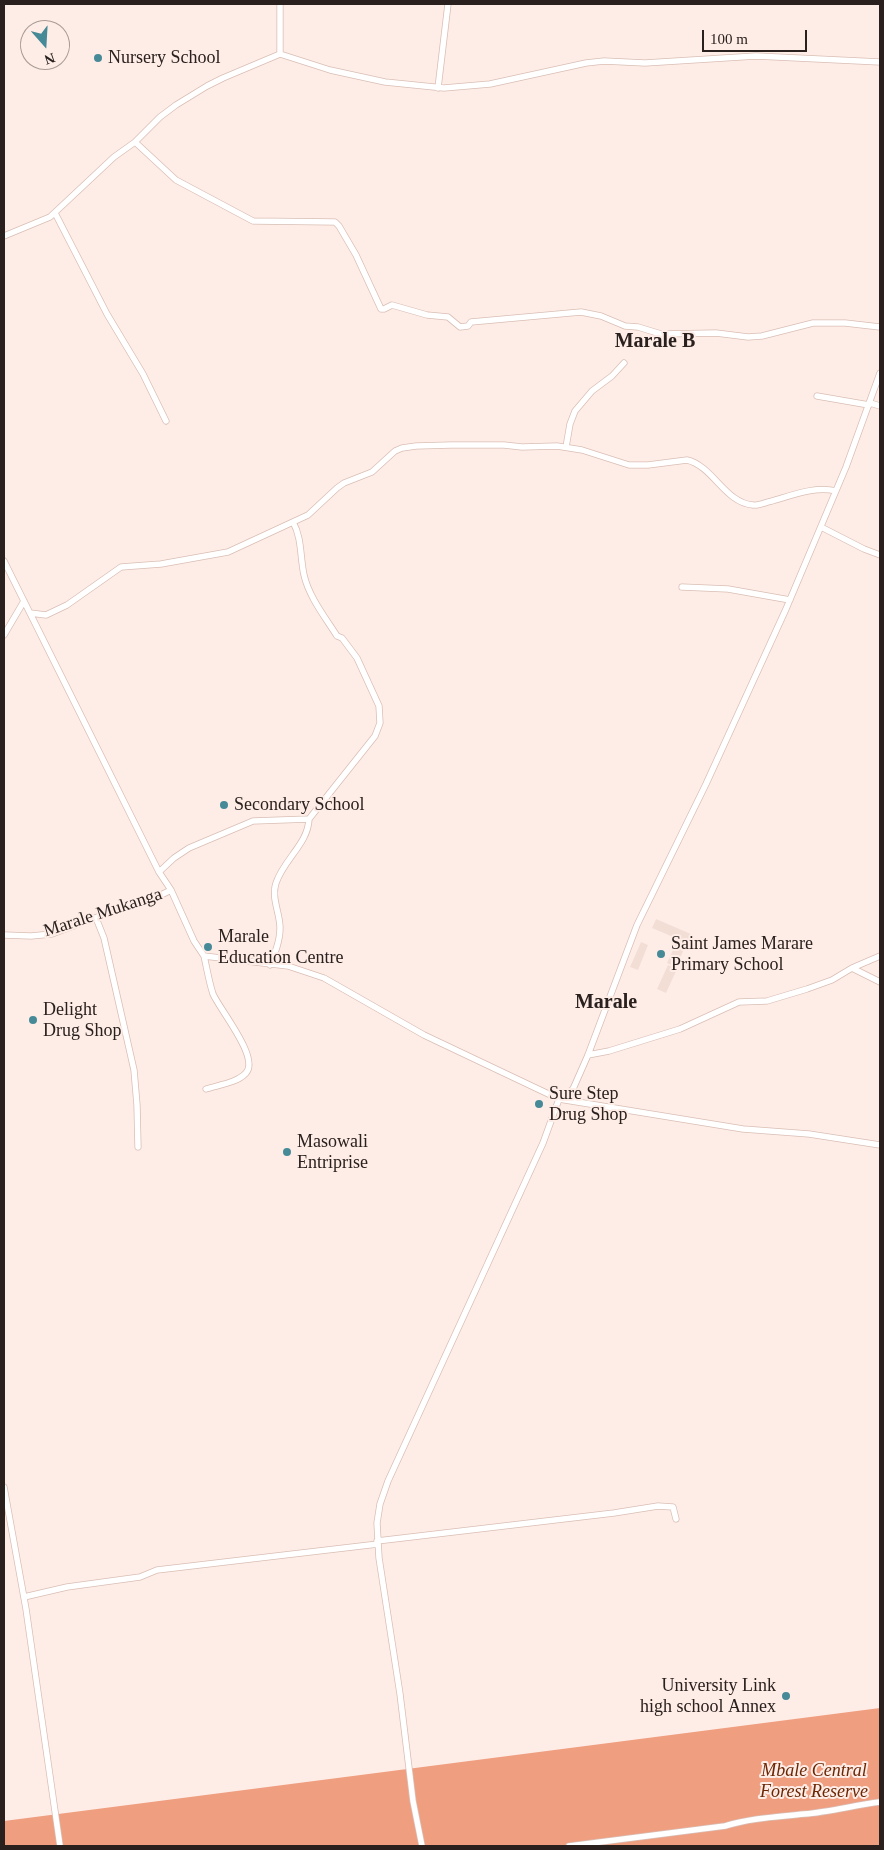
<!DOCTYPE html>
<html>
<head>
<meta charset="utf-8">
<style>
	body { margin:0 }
	#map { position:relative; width:884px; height:1850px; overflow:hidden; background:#feede7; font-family:"Times New Roman",serif }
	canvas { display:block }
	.frame { position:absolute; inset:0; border:5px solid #2a201d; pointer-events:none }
	.north { position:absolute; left:20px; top:20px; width:50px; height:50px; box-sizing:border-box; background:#feede7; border:1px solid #a99b96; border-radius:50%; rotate:161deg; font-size:14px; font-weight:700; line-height:20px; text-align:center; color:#2a201d }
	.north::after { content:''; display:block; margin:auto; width:18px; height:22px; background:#468a98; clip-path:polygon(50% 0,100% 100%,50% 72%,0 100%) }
	.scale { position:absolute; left:702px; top:30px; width:105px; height:22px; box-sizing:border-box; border:2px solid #2a201d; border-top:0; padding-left:6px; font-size:15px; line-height:18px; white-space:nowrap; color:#2a201d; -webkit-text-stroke:4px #feede7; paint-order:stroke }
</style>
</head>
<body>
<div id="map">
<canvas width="884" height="1850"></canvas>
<div class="frame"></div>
<div class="north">N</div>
<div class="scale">100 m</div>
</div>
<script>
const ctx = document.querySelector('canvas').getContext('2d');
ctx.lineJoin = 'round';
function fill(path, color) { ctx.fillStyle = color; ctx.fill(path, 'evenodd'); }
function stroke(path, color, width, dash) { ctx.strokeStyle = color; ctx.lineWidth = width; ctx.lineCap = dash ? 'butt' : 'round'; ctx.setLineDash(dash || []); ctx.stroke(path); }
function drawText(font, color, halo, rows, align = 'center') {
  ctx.font = font + ' "Times New Roman",serif'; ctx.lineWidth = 4; ctx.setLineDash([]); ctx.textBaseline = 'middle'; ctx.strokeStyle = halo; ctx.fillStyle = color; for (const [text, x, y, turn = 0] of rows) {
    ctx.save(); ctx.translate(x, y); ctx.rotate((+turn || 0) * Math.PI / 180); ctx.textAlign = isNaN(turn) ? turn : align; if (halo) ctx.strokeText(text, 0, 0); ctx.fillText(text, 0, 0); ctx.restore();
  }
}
const built = new Path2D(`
	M 656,919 L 691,934 L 676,967 L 667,963 L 678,939 L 652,928 Z
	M 641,942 L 648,945 L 638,970 L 630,967 Z
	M 668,965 L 677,969 L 666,993 L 657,989 Z`);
const forest = new Path2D(`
	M 880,1708 L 880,1846 L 4,1846 L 4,1821 Z`);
const street = new Path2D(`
	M 280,54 L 330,70 L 385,82 L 444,88 L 490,84 L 586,63 L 604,61 L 645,63 L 756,56 L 880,62
	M 438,88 L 448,4
	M 135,142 L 176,180 L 253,221 L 335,222 L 339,226 L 356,255 L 381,309 L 384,309 L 392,305 L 427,315 L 448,317 L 460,327 L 468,326 L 471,322 L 581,312 L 601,316 L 625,326 L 638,327 L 661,334 L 716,333 L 748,337 L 762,336 L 813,323 L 845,323 L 880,327
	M 55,213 L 107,314 L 143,374 L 166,421
	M 4,236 L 50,217 L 114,157 L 135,142 L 160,117 L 176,105 L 207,86 L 223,78 L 280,54 L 280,4
	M 817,396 L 869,405
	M 870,403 L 880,406
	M 566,447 L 570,424 L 575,411 L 592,391 L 612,376 L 624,363
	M 821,527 L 864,549 L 880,555
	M 4,561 L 159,872 L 171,890 L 194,941 L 204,956 L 288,966 L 324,978 L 424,1035 L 559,1099 L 743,1129 L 809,1134 L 880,1145
	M 682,587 L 728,589 L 790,600
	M 30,613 L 46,615 L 67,605 L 121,567 L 161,564 L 228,552 L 308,515 L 337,488 L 344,483 L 372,472 L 395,451 L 402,448 L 416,446 L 451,445 L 504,445 L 522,447 L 557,446 L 582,450 L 629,465 L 648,465 L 687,460 C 713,466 725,503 753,505 C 759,506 766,502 772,501 C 793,495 815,486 836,491
	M 4,635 L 24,601
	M 159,872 L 174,858 L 189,848 L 253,821 L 309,819 L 375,736 L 380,723 L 379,706 L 357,658 L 342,638 L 337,636 C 325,617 309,597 304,575 C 300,557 302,538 293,522
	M 96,918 L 104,938 L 134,1070 L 137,1105 L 138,1147
	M 4,935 L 31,936 L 52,934 L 124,907 L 151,900 L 171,890
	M 204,956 C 207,969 209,982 213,994 C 220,1010 260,1058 246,1073 C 237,1083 218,1085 206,1089
	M 270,965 C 275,953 280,941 280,928 C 280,913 271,898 276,883 C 284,859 308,844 309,819
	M 852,968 L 880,956
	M 588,1055 L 609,1051 L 680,1029 L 739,1002 L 767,1001 L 807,989 L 832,980 L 852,968 L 880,982
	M 4,1487 L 26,1609 L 60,1846
	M 377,1541 L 614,1513 L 658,1506 L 673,1507 L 676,1519
	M 24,1597 L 67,1587 L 140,1577 L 157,1570 L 378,1544
	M 422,1846 L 413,1801 L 400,1694 L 379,1558 L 377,1523 L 380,1504 L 388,1481 L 543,1143 L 559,1099 L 573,1089 L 588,1055 L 637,925 L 706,784 L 786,609 L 846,467 L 880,373
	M 569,1846 L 725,1826 C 751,1818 777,1817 804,1814 C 830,1812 855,1805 880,1802`);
const markers = [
	[98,58,5,"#468a98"],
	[224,805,5,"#468a98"],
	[208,947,5,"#468a98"],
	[661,954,5,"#468a98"],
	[33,1020,5,"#468a98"],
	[539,1104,5,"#468a98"],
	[287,1152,5,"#468a98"],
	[786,1696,5,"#468a98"]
];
const poiNames = [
	["Nursery School",108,58],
	["Secondary School",234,805],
	["Marale",218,937],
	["Education Centre",218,958],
	["Saint James Marare",671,944],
	["Primary School",671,965],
	["Delight",43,1010],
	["Drug Shop",43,1031],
	["Sure Step",549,1094],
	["Drug Shop",549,1115],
	["Masowali",297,1142],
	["Entriprise",297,1163],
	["University Link",776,1686,"right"],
	["high school Annex",776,1707,"right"]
];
const streetNames = [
	["Marale Mukanga",103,913,-18]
];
const parkNames = [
	["Mbale Central",814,1771],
	["Forest Reserve",814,1792]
];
const quarterNames = [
	["Marale B",655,342],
	["Marale",606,1003]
];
fill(built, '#f3ded6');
fill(forest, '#ef9e80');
stroke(street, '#d9beb4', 7);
stroke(street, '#fff', 5.5);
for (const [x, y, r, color] of markers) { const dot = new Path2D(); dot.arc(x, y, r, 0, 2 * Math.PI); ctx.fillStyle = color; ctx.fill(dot); stroke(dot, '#feede7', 2); }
drawText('18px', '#2a201d', '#feede7', poiNames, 'left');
drawText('18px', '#2a201d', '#feede7', streetNames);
drawText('italic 18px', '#6c2604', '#feede7', parkNames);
drawText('bold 20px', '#2a201d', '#feede7', quarterNames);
</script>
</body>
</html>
